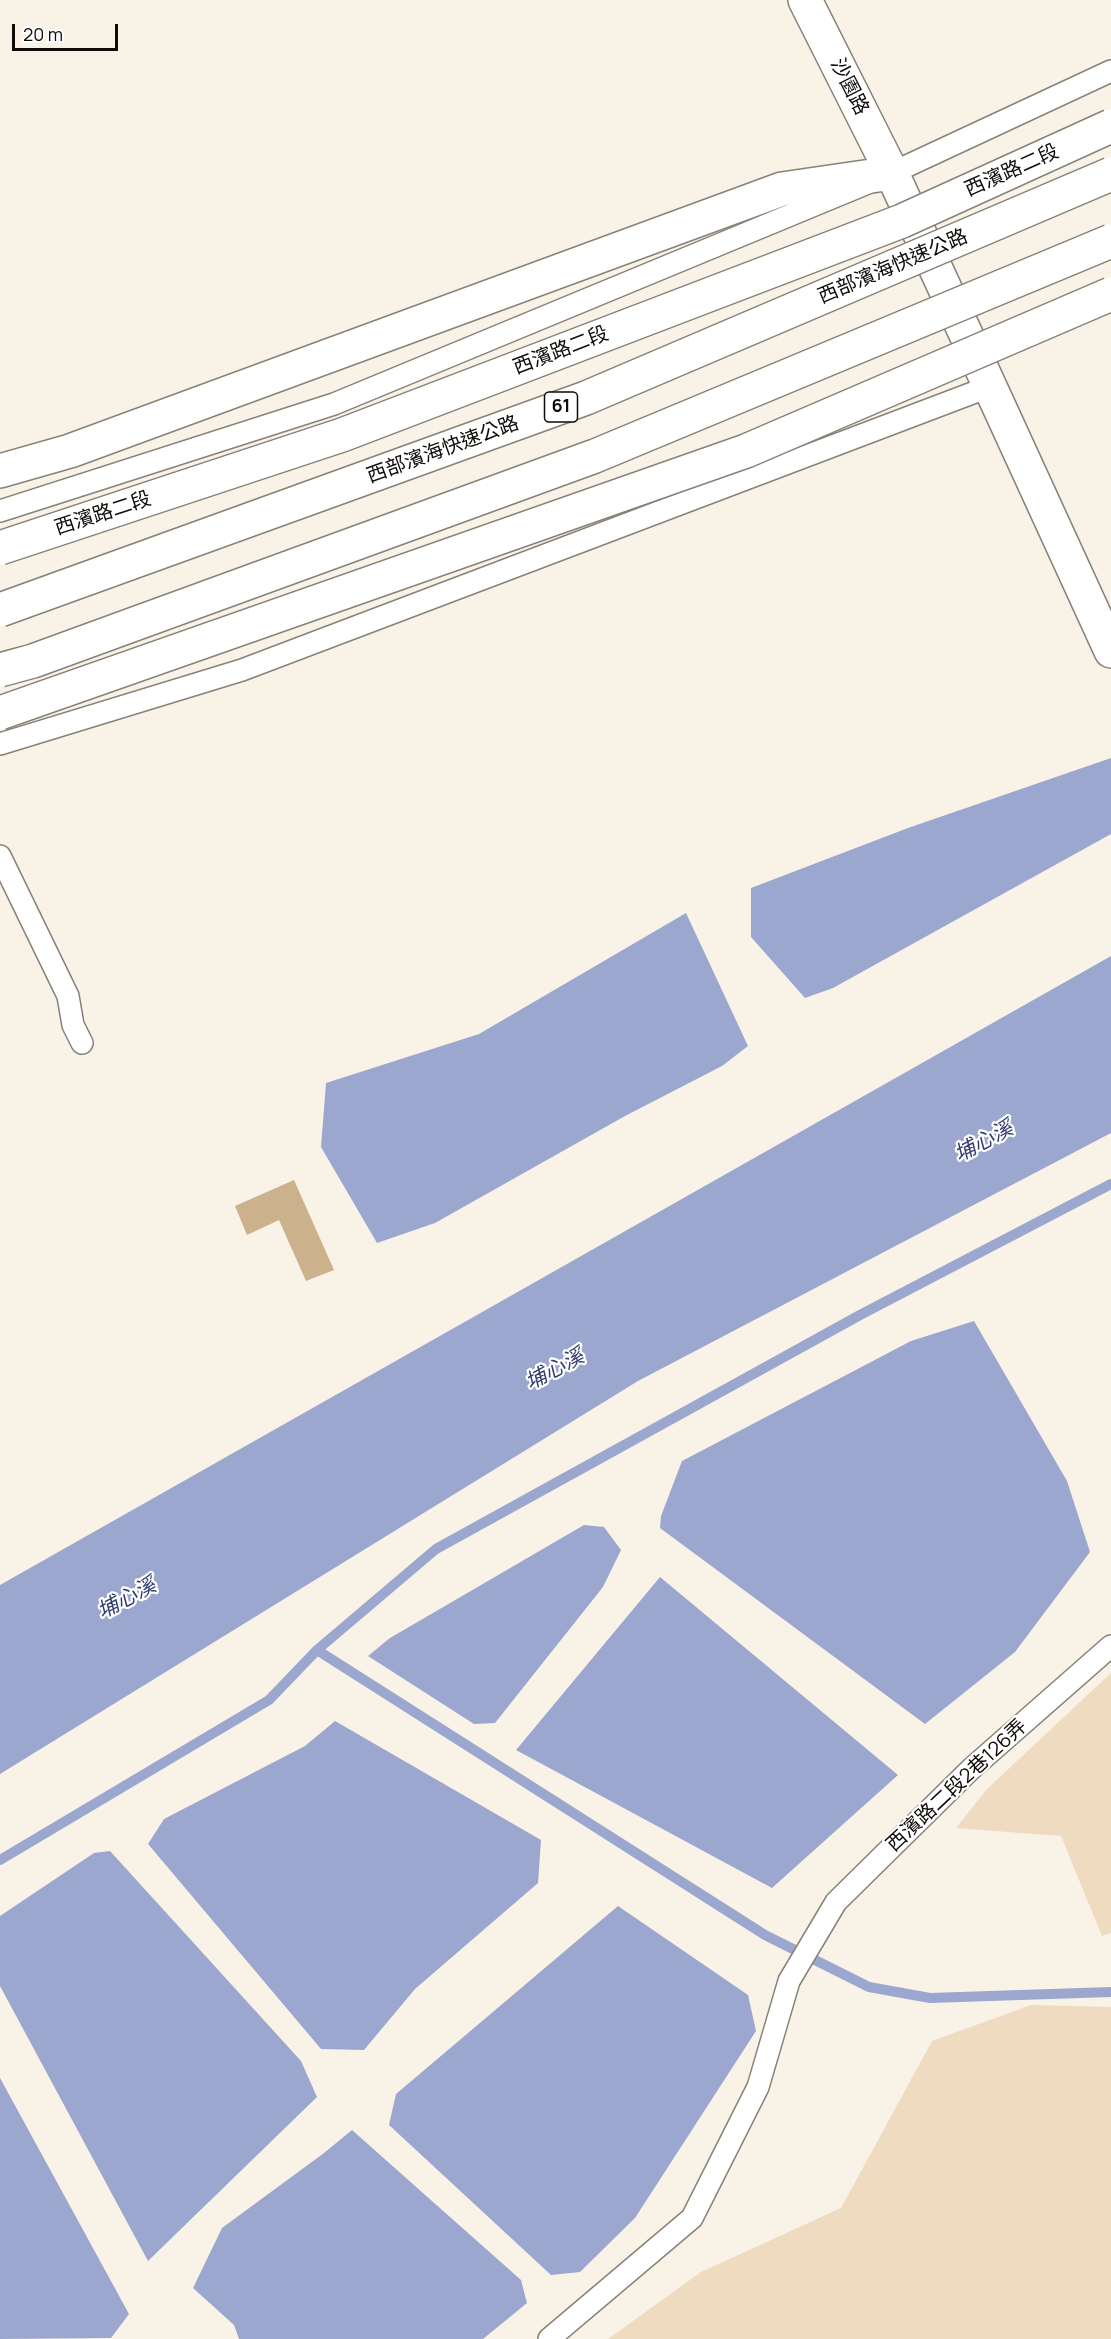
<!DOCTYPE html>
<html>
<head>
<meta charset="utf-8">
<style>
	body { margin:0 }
	#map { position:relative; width:1111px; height:2339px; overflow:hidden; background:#f9f2e7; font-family:Manrope,sans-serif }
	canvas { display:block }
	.scale { position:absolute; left:12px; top:24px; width:106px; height:27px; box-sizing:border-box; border:3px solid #0e0b08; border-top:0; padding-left:8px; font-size:18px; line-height:21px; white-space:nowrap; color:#0e0b08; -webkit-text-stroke:4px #fff; paint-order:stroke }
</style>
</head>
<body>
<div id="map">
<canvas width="1111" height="2339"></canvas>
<div class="scale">20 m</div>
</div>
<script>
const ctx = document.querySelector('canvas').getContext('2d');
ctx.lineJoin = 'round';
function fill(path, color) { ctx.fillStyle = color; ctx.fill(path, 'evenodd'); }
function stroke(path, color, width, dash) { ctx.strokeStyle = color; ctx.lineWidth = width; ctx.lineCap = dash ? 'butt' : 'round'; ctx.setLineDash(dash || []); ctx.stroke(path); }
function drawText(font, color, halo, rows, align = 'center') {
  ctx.font = font + ' Manrope,"Noto Sans TC",sans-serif'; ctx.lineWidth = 4.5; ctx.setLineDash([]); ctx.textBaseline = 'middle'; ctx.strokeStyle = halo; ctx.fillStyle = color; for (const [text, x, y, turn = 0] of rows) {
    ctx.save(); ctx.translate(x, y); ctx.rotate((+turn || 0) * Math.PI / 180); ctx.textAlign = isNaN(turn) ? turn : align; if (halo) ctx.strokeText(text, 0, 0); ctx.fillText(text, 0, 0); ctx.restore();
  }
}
const green = new Path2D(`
	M 1111,1673 L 1111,1933 L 1102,1936 L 1061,1836 L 956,1828 L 987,1789 Z
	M 1031,2005 L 1111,2007 L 1111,2339 L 608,2339 L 701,2272 L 841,2208 L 932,2041 Z`);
const water = new Path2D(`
	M 1111,758 L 1111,834 L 833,988 L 805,998 L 751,937 L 751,888 L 908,828 Z
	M 686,913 L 748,1046 L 722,1066 L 625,1116 L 435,1223 L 377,1243 L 321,1147 L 326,1083 L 479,1034 Z
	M 1111,956 L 1111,1133 L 638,1381 L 0,1774 L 0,1585 Z
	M 974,1321 L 1067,1481 L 1090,1552 L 1015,1652 L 925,1724 L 660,1528 L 661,1516 L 682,1461 L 911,1341 Z
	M 584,1525 L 604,1527 L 621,1550 L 603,1587 L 495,1723 L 474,1724 L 368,1656 L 390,1638 Z
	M 660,1577 L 898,1775 L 772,1888 L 516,1750 Z
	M 335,1721 L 541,1840 L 538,1883 L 415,1989 L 364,2050 L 321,2049 L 148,1844 L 164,1819 L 305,1746 Z
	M 110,1851 L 301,2061 L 317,2097 L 148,2261 L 0,1986 L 0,1916 L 94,1853 Z
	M 618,1906 L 748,1995 L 756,2031 L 635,2218 L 580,2272 L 551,2275 L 389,2125 L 396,2094 Z
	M 0,2078 L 129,2314 L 111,2338 L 0,2339 Z
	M 352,2130 L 521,2280 L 527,2303 L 483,2339 L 239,2339 L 234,2325 L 193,2288 L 222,2228 L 324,2153 Z`);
const stream = new Path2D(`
	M 317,1650 L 436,1549 L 860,1315 L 1111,1184
	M 0,1860 L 269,1700 L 317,1650 L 765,1935 L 869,1987 L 930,1998 L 1111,1992`);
const building = new Path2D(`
	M 294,1180 L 334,1270 L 306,1281 L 279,1220 L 247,1235 L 235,1206 Z`);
const lane = new Path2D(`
	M 0,511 L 334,404 L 892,173 L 1111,71
	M 0,744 L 242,670 L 991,386
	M 0,856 L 68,996 L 73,1025 L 82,1043
	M 549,2339 L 692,2218 L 758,2087 L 789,1981 L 836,1902 L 971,1769 L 1111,1646`);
const street = new Path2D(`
	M 805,0 L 892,173 L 1111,651
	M 0,471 L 70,451 L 782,189 L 892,173`);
const primaryBridge = new Path2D(`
	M 0,548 L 342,435 L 902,221 L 1111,126
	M 0,713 L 746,451 L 1111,294`);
const highwayBridge = new Path2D(`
	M 0,610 L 586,398 L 1111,174
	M 0,670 L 33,661 L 595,456 L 1111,241`);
const shields = [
	[561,407,33]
];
const shieldNames = [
	["61",561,407]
];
const streetNames = [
	["沙園路",849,87,63],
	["西濱路二段",1012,171,-24],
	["西部濱海快速公路",893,267,-23],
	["西濱路二段",561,351,-21],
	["西部濱海快速公路",443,450,-20],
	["西濱路二段",103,514,-18],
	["西濱路二段2巷126弄",957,1786,-43]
];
const waterNames = [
	["埔心溪",984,1142,-28],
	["埔心溪",555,1370,-28],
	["埔心溪",127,1599,-28]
];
fill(green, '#efdbbf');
fill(water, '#9ca7cf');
stroke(stream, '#9ca7cf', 10);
fill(building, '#cbb18c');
stroke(lane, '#888177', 24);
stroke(street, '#888177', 36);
stroke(lane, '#fff', 21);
stroke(street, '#fff', 33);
stroke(primaryBridge, '#888177', 36, []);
stroke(highwayBridge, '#888177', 36, []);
stroke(primaryBridge, '#fff', 33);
stroke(highwayBridge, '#fff', 33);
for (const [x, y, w] of shields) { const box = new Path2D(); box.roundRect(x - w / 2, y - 15, w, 30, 4.5); ctx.fillStyle = '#fff'; ctx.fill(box); stroke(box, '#0e0b08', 1.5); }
drawText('bold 18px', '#0e0b08', null, shieldNames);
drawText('20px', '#0e0b08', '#fff', streetNames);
drawText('italic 21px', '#303b6e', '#fff', waterNames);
</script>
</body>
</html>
